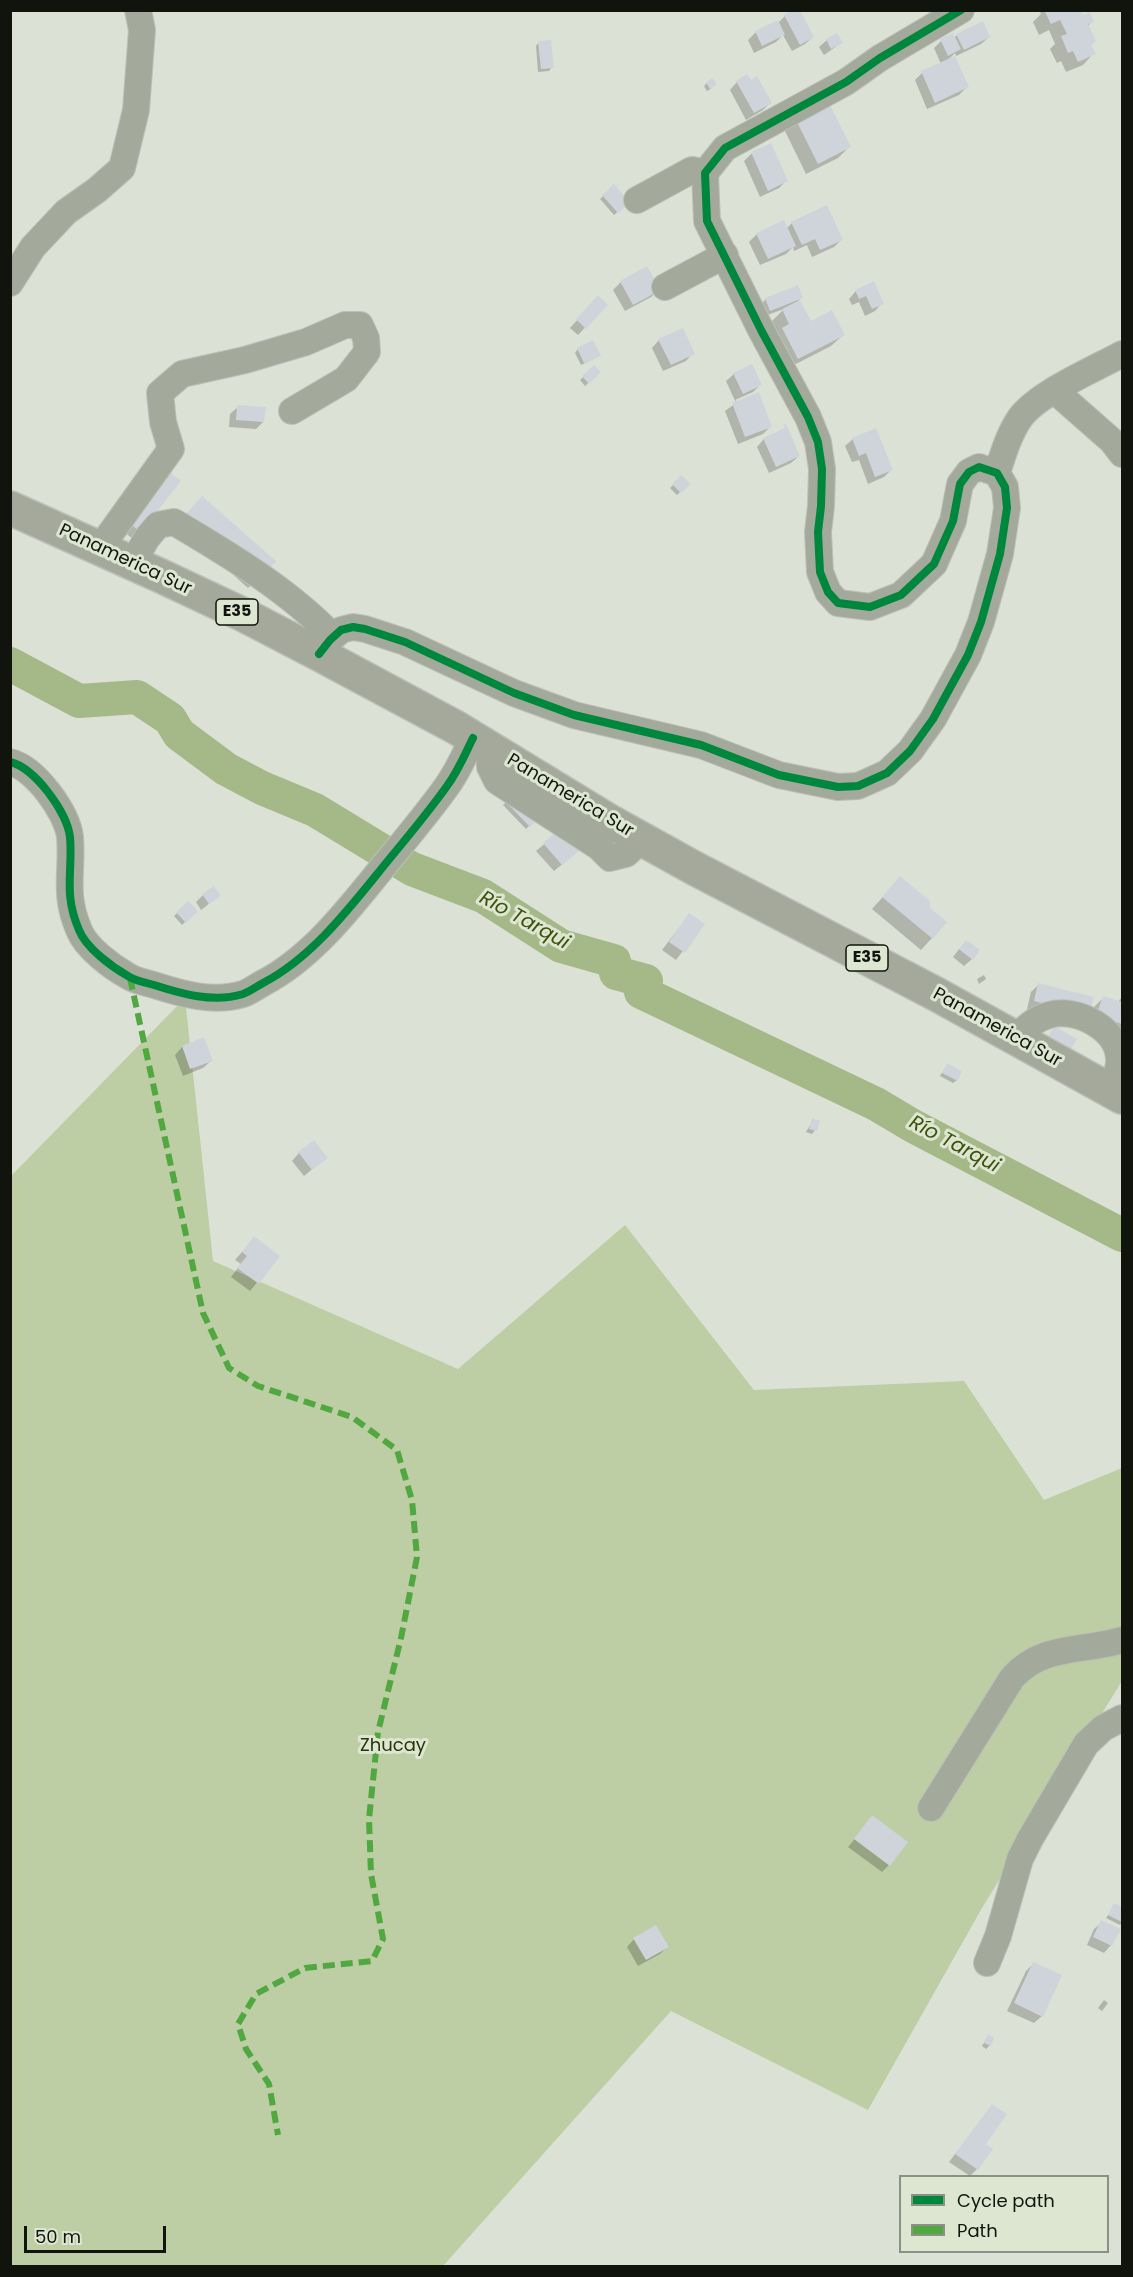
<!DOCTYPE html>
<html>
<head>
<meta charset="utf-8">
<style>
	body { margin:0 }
	#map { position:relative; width:1133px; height:2277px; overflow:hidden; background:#dce1d6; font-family:Poppins,sans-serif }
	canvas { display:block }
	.frame { position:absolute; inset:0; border:12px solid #11140d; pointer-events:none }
	.legend { position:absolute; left:899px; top:2175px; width:210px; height:78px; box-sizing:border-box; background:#dde6d1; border:2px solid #8b9283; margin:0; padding:8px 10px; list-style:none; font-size:18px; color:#11140d }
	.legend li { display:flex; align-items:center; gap:12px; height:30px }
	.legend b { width:30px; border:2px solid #8b9283 }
	.scale { position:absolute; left:24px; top:2226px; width:142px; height:27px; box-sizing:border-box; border:3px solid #11140d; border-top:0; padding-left:8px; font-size:18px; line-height:21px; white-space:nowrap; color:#11140d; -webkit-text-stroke:4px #dde6d1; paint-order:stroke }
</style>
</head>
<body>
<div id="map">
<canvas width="1133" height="2277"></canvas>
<div class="frame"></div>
<ul class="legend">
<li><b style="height:8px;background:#00873e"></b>Cycle path</li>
<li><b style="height:8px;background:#51a841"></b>Path</li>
</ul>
<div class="scale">50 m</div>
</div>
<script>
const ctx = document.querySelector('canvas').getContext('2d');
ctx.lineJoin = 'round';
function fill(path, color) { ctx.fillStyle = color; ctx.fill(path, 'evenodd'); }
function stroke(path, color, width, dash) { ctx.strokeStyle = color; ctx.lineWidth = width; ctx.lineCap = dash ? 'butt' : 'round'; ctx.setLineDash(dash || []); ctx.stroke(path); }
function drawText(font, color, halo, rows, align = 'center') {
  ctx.font = font + ' Poppins,sans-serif'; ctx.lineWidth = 6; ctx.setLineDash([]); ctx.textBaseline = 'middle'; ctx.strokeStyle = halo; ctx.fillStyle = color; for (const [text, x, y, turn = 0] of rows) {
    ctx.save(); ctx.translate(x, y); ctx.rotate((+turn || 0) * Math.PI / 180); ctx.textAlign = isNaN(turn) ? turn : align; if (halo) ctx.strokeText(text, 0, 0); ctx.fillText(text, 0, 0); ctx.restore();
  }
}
const forest = new Path2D(`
	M 185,998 L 213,1261 L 458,1369 L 625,1225 L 754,1390 L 964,1381 L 1044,1500 L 1122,1468 L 1122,1681 L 982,1908 L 868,2110 L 671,2011 L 443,2266 L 11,2266 L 11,1176 Z`);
const shadow = new Path2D(`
	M 1039,10 L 1079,10 L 1082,17 L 1092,21 L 1088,26 L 1095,41 L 1090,45 L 1094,53 L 1083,65 L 1066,72 L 1061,61 L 1057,63 L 1050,49 L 1055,44 L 1049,30 L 1039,35 L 1033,22 L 1041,14 Z
	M 785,16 L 813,37 L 805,44 L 792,51 L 783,35 L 776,42 L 754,53 L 748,40 L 755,33 L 778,23 Z
	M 957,35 L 989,37 L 981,44 L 956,56 L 955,53 L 947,61 L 967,87 L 959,95 L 927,109 L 915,80 L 922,73 L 941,64 L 934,48 L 941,41 L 954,38 Z
	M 827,40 L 841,43 L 824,55 L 819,47 Z
	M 539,42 L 552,67 L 549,71 L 538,72 L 536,46 Z
	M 737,82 L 770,103 L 763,110 L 746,120 L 730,90 Z
	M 707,83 L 712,88 L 707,91 L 704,86 Z
	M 796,119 L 849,147 L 838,158 L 806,174 L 785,131 Z
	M 770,145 L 786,181 L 779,188 L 760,197 L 744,161 L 751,154 Z
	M 614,186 L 628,203 L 614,215 L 600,199 Z
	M 792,223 L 841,240 L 834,247 L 812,257 L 807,245 L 794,251 L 793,247 L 786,254 L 760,265 L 749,242 L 757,234 L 786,229 Z
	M 621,282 L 659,290 L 651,297 L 625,311 L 613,290 Z
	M 873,283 L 882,303 L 875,311 L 865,316 L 859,302 L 852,305 L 849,299 L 856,291 Z
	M 801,298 L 798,301 L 810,323 L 843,335 L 831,346 L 786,369 L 771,322 L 784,309 L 762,317 L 758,307 L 766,299 Z
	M 591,305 L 606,305 L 578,335 L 570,328 Z
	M 659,340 L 693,353 L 686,361 L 663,371 L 652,348 Z
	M 578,349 L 599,356 L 581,365 L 575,353 Z
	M 594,367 L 599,372 L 585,386 L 580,380 Z
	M 734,374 L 760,385 L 753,392 L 735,400 L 770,427 L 763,434 L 738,444 L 725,411 L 736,403 L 726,381 Z
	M 238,407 L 263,422 L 256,429 L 229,427 L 230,414 Z
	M 764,439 L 799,456 L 791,463 L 769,473 L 757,447 Z
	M 853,439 L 891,470 L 884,477 L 868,484 L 859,460 L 852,462 L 845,446 Z
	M 681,477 L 688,484 L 677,495 L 670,488 Z
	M 179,482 L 133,539 L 120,529 Z
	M 190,510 L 260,577 L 248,588 L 177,525 Z
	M 512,796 L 535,820 L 526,829 L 503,805 Z
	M 561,830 L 571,857 L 554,871 L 536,851 Z
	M 900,878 L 932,938 L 921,950 L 872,909 Z
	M 203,895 L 219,896 L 201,910 L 196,902 Z
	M 188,903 L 196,911 L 182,925 L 174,916 Z
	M 689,915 L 703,924 L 676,960 L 662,950 Z
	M 959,949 L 972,959 L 964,966 L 953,957 Z
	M 984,975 L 986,979 L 979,984 L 977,979 Z
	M 1038,985 L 1089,1012 L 1103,998 L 1118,1002 L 1122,997 L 1122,1038 L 1081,1022 L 1027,1009 L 1031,992 Z
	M 203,1039 L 211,1061 L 203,1068 L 183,1076 L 175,1055 L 182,1047 Z
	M 947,1065 L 957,1080 L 953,1083 L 940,1076 Z
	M 813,1120 L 815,1130 L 812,1134 L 806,1132 Z
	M 299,1153 L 326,1158 L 304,1176 L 292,1161 Z
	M 254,1238 L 278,1257 L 250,1291 L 231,1277 L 241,1264 L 235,1260 Z
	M 873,1817 L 889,1865 L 882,1872 L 848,1847 Z
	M 1115,1905 L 1122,1909 L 1122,1922 L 1120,1925 L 1106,1918 Z
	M 1102,1922 L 1111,1945 L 1104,1953 L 1087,1945 L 1094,1929 Z
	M 634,1939 L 667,1947 L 660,1954 L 638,1966 L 627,1947 Z
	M 1033,1964 L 1042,2016 L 1034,2023 L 1007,2011 L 1026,1971 Z
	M 1104,2000 L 1108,2003 L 1102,2011 L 1098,2008 Z
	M 988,2036 L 990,2045 L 986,2049 L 982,2046 Z
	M 992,2106 L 977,2169 L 970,2176 L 949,2162 Z`);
const river = new Path2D(`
	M 10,664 L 79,701 L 137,697 L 170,719 L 179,734 L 226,769 L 262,788 L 315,810 L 412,869 L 483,896 L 561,946 L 614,961 L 616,973 L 646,981 L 641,992 L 876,1104 L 913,1126 L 1122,1235`);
const building = new Path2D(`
	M 791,10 L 800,10 L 814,37 L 800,45 L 784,15 Z
	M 1044,10 L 1081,10 L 1083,15 L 1090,12 L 1094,22 L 1088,24 L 1096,41 L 1091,44 L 1096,54 L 1078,62 L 1073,51 L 1068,53 L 1061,36 L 1067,34 L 1060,20 L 1051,24 Z
	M 778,20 L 785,35 L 762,46 L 755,31 Z
	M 983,21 L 990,37 L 964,50 L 956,34 Z
	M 837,33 L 843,43 L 831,49 L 826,39 Z
	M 953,33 L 961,49 L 948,56 L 940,39 Z
	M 551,40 L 554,68 L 541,69 L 538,41 Z
	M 955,56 L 969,87 L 935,103 L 921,71 Z
	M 747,74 L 751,80 L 757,76 L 772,103 L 754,113 L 736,81 Z
	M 713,78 L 717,85 L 710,89 L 706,82 Z
	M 828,101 L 851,147 L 818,164 L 795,118 Z
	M 771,143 L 788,181 L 768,191 L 751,152 Z
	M 614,184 L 630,203 L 618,213 L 602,195 Z
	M 827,205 L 843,240 L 820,250 L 815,239 L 802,245 L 791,222 Z
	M 784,220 L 796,246 L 768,259 L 756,233 Z
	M 647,266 L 661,290 L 633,305 L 620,281 Z
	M 874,281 L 884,304 L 872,309 L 866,296 L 859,299 L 855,290 Z
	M 798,285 L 803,298 L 770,311 L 765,298 Z
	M 598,295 L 608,305 L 586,329 L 576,319 Z
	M 800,300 L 811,321 L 832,310 L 845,335 L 798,359 L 782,328 L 789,324 L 782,309 Z
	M 683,328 L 695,354 L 671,365 L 658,339 Z
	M 593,340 L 601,356 L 584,363 L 577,348 Z
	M 752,364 L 762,385 L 743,394 L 733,373 Z
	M 594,365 L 601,372 L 589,384 L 582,376 Z
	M 759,392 L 772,427 L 745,437 L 732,403 Z
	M 237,405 L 266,407 L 264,422 L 236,420 Z
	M 786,424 L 800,456 L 776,467 L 763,438 L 785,428 L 783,425 Z
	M 876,428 L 893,470 L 875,477 L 866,453 L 859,456 L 852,438 Z
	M 166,469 L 181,481 L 141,532 L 126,521 Z
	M 681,475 L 691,484 L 681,493 L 672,484 Z
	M 202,496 L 276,561 L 261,578 L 187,513 Z
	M 505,801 L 537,820 L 530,827 Z
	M 561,828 L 580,850 L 562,865 L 543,843 Z
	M 900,876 L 930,901 L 930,908 L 947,922 L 933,939 L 882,897 Z
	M 214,886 L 221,896 L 209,904 L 202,894 Z
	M 188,901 L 198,911 L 186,923 L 176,912 Z
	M 689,913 L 705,924 L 685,953 L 669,942 Z
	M 966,940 L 980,950 L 973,960 L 959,949 Z
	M 1038,983 L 1094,997 L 1089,1015 L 1034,1001 Z
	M 1103,996 L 1122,1002 L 1122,1024 L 1096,1016 Z
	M 1054,1026 L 1077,1039 L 1071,1049 L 1048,1037 Z
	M 204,1037 L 213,1061 L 190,1069 L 182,1046 Z
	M 947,1063 L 962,1071 L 958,1081 L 942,1073 Z
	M 812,1118 L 820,1121 L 817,1131 L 809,1129 Z
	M 314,1140 L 328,1158 L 312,1170 L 298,1152 Z
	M 254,1236 L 280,1256 L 259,1284 L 237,1268 L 247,1256 L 242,1252 Z
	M 872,1815 L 908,1842 L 890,1866 L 854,1839 Z
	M 1114,1903 L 1122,1907 L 1122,1922 L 1108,1915 Z
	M 1101,1920 L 1121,1929 L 1112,1946 L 1093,1937 Z
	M 656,1925 L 669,1947 L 646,1960 L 633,1938 Z
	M 1033,1962 L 1062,1975 L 1043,2017 L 1014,2003 Z
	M 988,2034 L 994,2038 L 991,2046 L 984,2043 Z
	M 992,2104 L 1007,2114 L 986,2144 L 993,2149 L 978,2170 L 955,2154 Z`);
const minor = new Path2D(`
	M 637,200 L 692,170 L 705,173
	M 10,283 L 33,247 L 66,212 L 97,190 L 122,168 L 136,110 L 142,30 L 138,10
	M 665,287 L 725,255
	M 1054,390 L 1112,441 L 1122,454
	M 997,473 C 1003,454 1009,434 1020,418 C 1038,393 1095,369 1122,354
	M 100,548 L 171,449 L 163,422 L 160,393 L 182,374 L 245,360 L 306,342 L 345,325 L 360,325 L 366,338 L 367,352 L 346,379 L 292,411
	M 132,564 L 147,538 L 158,525 L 174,522 C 228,554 290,591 333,637
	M 319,654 L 330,640 L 341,630 L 353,627 L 365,629 L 405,642 L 514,693 L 574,715 L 701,745 L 779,775 L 838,787 L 858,786 L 887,773 L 910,751 L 933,719 L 968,655 L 981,622 L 1000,554 L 1007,508 L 1005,487 L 997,473 L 979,467 L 969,472 L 960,484 L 953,521 L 934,564 L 901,595 L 870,607 L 838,603 L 828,592 L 820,572 L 818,532 L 821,506 L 822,469 L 818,442 L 808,417 L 761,330 L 707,221 L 705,173 L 725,148 L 846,82 L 880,58 L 961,10
	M 489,748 L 490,767 L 497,781 L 599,847 L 610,858 L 626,854 L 642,839
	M 10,762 C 35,768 67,812 70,837 C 73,872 63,893 79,930 C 86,948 112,967 128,976 C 135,981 145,982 154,985 C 182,994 213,1003 243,994 C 249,992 256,987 263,983 C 315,956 354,902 391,857 C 410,834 430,810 447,786 C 458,771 465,754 473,738
	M 1016,1038 C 1026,1027 1035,1019 1049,1015 C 1077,1007 1118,1029 1119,1059 C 1120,1070 1114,1080 1110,1090
	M 931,1808 L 1012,1678 C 1042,1644 1082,1652 1122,1640
	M 987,1963 L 998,1936 L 1020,1859 L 1030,1839 L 1086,1744 L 1103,1728 L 1122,1718`);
const highway = new Path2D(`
	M 10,508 L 161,576 L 244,615 L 319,654 L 457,728 L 611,822 L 694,868 L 936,994 L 1122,1097`);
const quiet = new Path2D(`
	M 130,978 L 203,1313 L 229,1368 L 258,1386 L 352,1417 L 397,1450 L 412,1500 L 417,1557 L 401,1638 L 378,1732 L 369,1819 L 371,1874 L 383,1939 L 372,1961 L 305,1968 L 256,1994 L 238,2024 L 246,2049 L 269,2084 L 278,2135`);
const cycleway = new Path2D(`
	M 319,654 L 330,640 L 341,630 L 353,627 L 365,629 L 405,642 L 514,693 L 574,715 L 701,745 L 779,775 L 838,787 L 858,786 L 887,773 L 910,751 L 933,719 L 968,655 L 981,622 L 1000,554 L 1007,508 L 1005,487 L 997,473 L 979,467 L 969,472 L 960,484 L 953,521 L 934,564 L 901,595 L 870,607 L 838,603 L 828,592 L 820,572 L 818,532 L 821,506 L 822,469 L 818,442 L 808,417 L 761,330 L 707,221 L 705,173 L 725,148 L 846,82 L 880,58 L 961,10
	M 10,762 C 35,768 67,812 70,837 C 73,872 63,893 79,930 C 86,948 112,967 128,976 C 135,981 145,982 154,985 C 182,994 213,1003 243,994 C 249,992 256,987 263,983 C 315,956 354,902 391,857 C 410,834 430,810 447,786 C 458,771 465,754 473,738`);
const shields = [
	[237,612,42],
	[867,958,42]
];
const shieldNames = [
	["E35",237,612],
	["E35",867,958]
];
const streetNames = [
	["Panamerica Sur",125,560,25],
	["Panamerica Sur",570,796,31],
	["Panamerica Sur",997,1028,29]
];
const parkNames = [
	["Zhucay",393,1746]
];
const waterNames = [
	["Río Tarqui",524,921,29],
	["Río Tarqui",954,1145,28]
];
fill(forest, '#bdcda4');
fill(shadow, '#0003');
stroke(river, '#a5b888', 34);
fill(building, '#cfd4db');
stroke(minor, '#bcbfb7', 28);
stroke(highway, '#bcbfb7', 36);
stroke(minor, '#a4aa9b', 26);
stroke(highway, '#a4a99c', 33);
stroke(quiet, '#51a841', 6, [12, 6]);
stroke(cycleway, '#00873e', 8);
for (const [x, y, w] of shields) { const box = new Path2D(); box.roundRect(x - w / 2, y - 13, w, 26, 4.5); ctx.fillStyle = '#dde6d1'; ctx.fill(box); stroke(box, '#11140d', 1.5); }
drawText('bold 16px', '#11140d', null, shieldNames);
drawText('18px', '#11140d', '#dde6d1', streetNames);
drawText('18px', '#273606', '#dde6d1', parkNames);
drawText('italic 20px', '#3d530b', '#dde6d1', waterNames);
</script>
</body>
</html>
